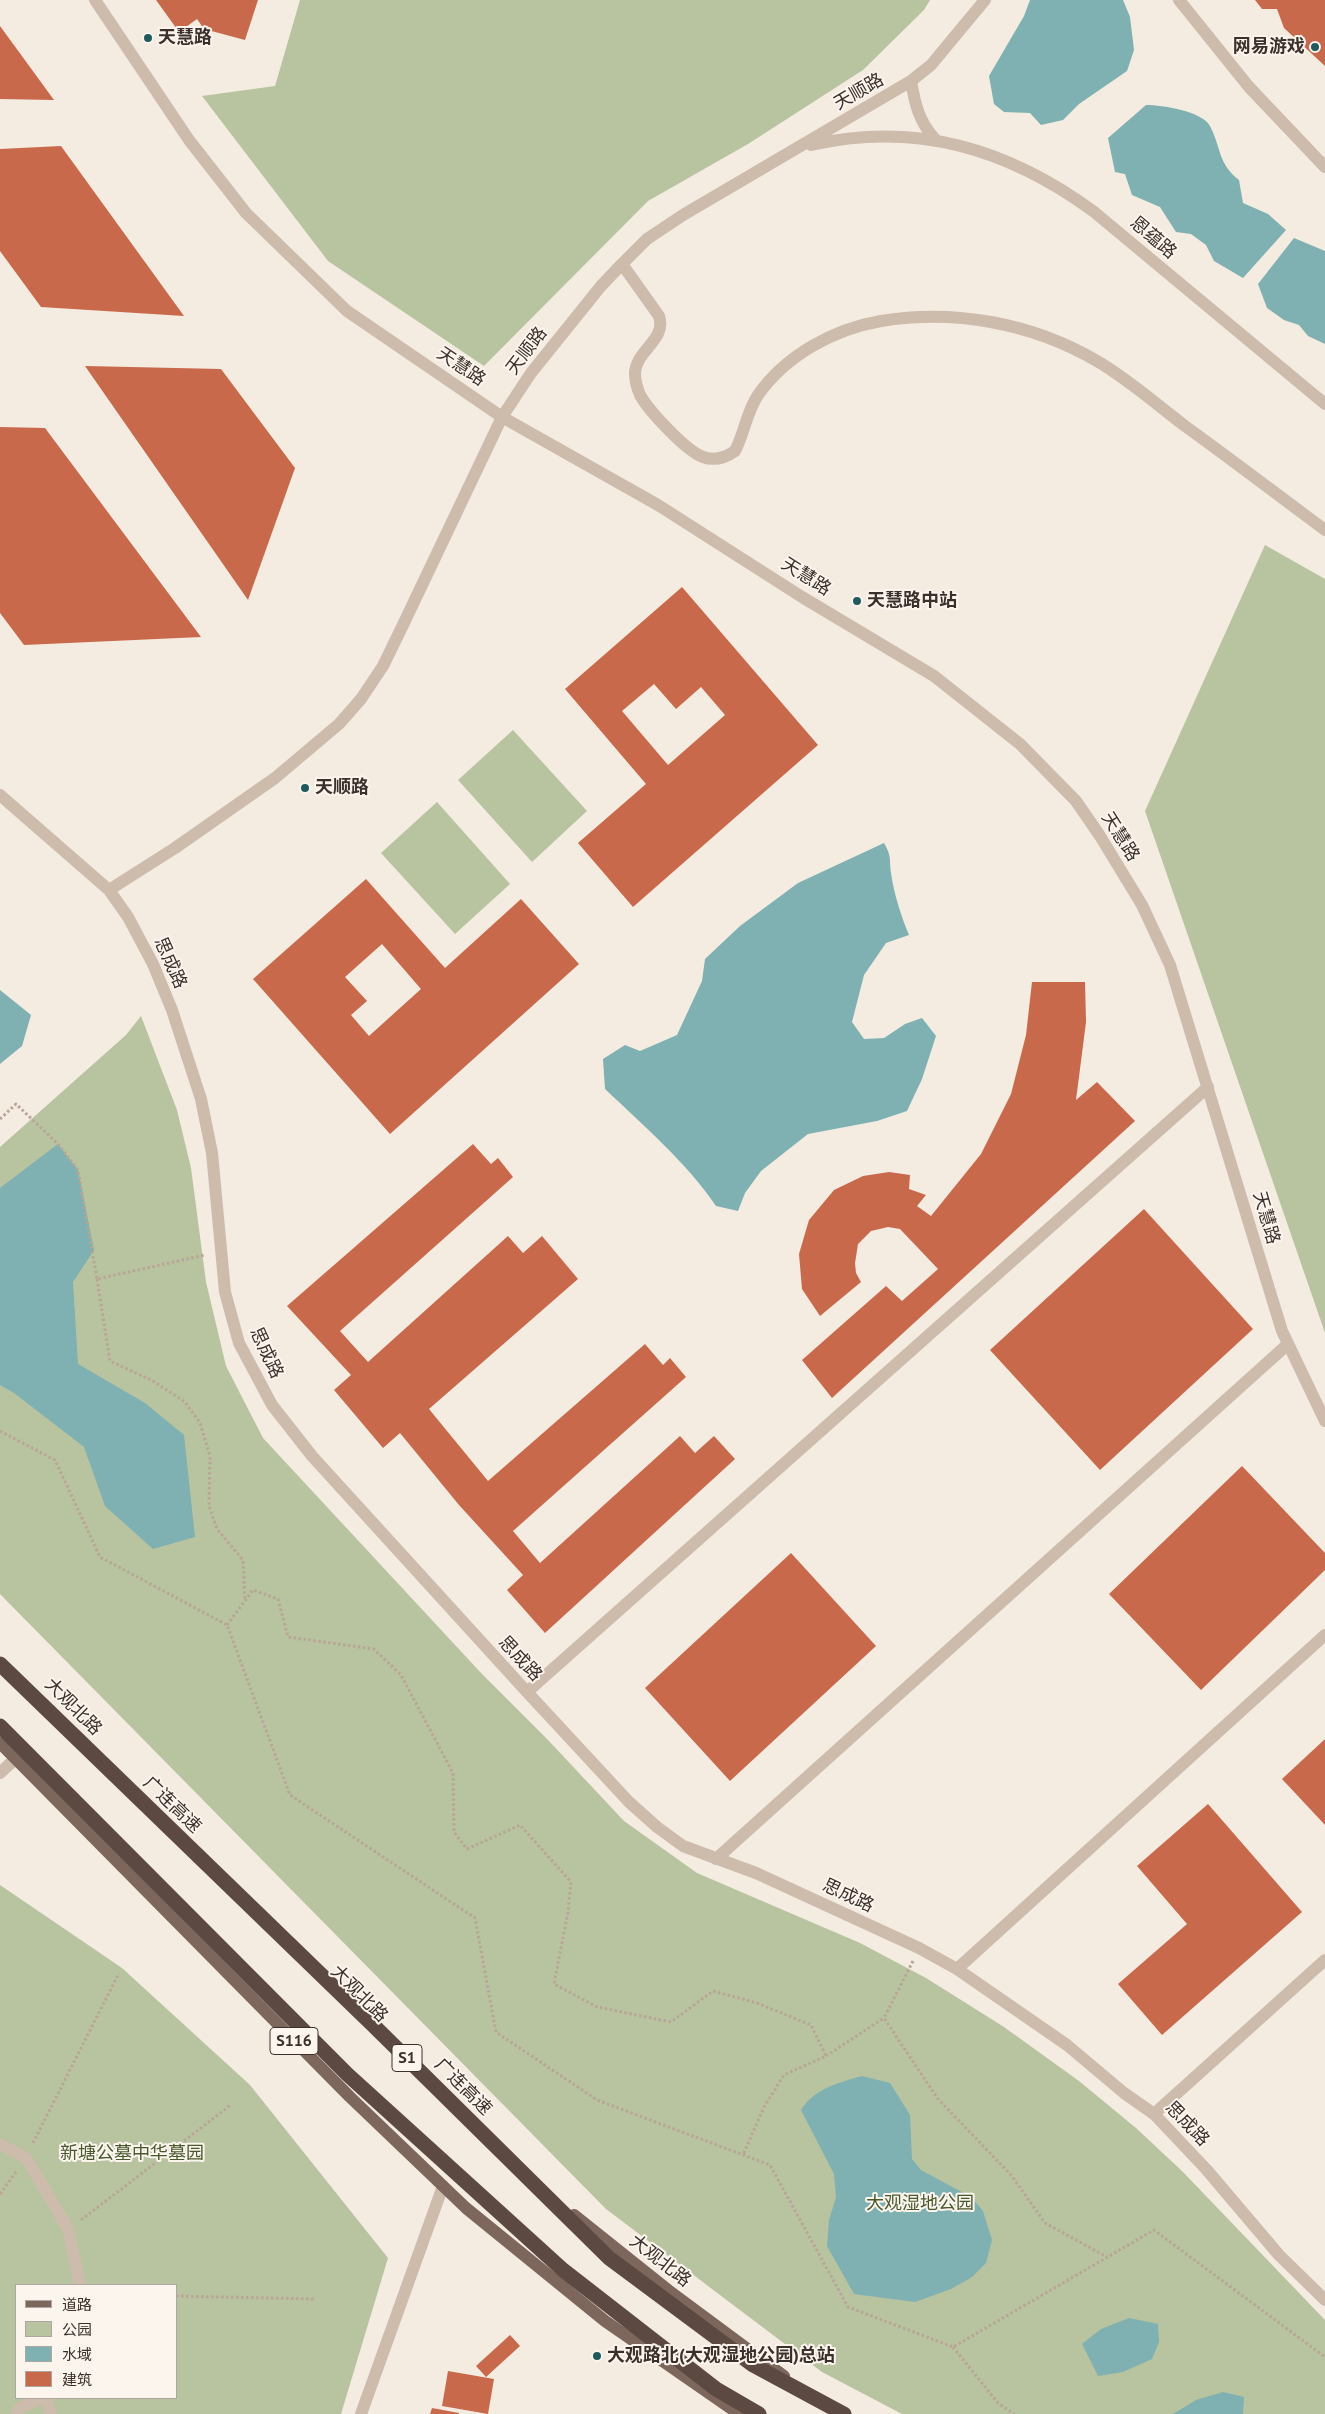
<!DOCTYPE html>
<html>
<head>
<meta charset="utf-8">
<style>
	body { margin:0 }
	#map { position:relative; width:1325px; height:2414px; overflow:hidden; background:#f4ebe1; font-family:"PT Sans","Noto Sans SC",sans-serif }
	canvas { display:block }
	.legend { position:absolute; left:15px; top:2284px; width:162px; height:115px; box-sizing:border-box; background:#fbf5ee; border:1px solid #aea6a0; margin:0; padding:6px 9px; list-style:none; font-size:15px; color:#3b302b }
	.legend li { display:flex; align-items:center; gap:10px; height:25px }
	.legend b { width:25px; border:1px solid #aea6a0 }
</style>
</head>
<body>
<div id="map">
<canvas width="1325" height="2414"></canvas>
<ul class="legend">
<li><b style="height:6px;background:#7d675c"></b>道路</li>
<li><b style="height:14px;background:#b8c4a0"></b>公园</li>
<li><b style="height:14px;background:#7fb0b2"></b>水域</li>
<li><b style="height:14px;background:#c8694b"></b>建筑</li>
</ul>
</div>
<script>
const ctx = document.querySelector('canvas').getContext('2d');
ctx.lineJoin = 'round';
function fill(path, color) { ctx.fillStyle = color; ctx.fill(path, 'evenodd'); }
function stroke(path, color, width, dash) { ctx.strokeStyle = color; ctx.lineWidth = width; ctx.lineCap = dash ? 'butt' : 'round'; ctx.setLineDash(dash || []); ctx.stroke(path); }
function drawText(font, color, halo, rows, align = 'center') {
  ctx.font = font + ' "PT Sans","Noto Sans SC",sans-serif'; ctx.lineWidth = 4; ctx.setLineDash([]); ctx.textBaseline = 'middle'; ctx.strokeStyle = halo; ctx.fillStyle = color; for (const [text, x, y, turn = 0] of rows) {
    ctx.save(); ctx.translate(x, y); ctx.rotate((+turn || 0) * Math.PI / 180); ctx.textAlign = isNaN(turn) ? turn : align; if (halo) ctx.strokeText(text, 0, 0); ctx.fillText(text, 0, 0); ctx.restore();
  }
}
const green = new Path2D(`
	M 300,0 L 930,0 L 924,10 L 863,70 L 748,144 L 648,201 L 484,366 L 328,261 L 202,96 L 275,86 Z
	M 1265,545 L 1325,579 L 1325,1333 L 1145,811 Z
	M 513,730 L 587,811 L 532,862 L 458,780 Z
	M 437,802 L 510,884 L 455,934 L 381,853 Z
	M 141,1016 L 177,1110 L 191,1168 L 206,1282 L 226,1366 L 263,1438 L 482,1674 L 548,1740 L 624,1821 L 697,1873 L 860,1943 L 926,1978 L 1004,2027 L 1079,2081 L 1136,2128 L 1182,2171 L 1325,2320 L 1325,2414 L 902,2414 L 822,2372 L 606,2209 L 0,1594 L 0,1147 L 126,1035 Z
	M 0,1885 L 122,1968 L 250,2085 L 388,2258 L 341,2414 L 0,2414 ZM 16,2285 L 176,2285 L 176,2398 L 16,2398 Z`);
const water = new Path2D(`
	M 1030,0 L 1123,0 L 1130,17 L 1134,50 L 1127,71 L 1079,104 L 1063,120 L 1041,125 L 1030,113 L 1004,112 L 994,104 L 989,76 L 1024,16 Z
	M 1146,105 C 1162,105 1202,111 1210,126 C 1221,147 1218,164 1239,180 L 1243,203 L 1268,214 L 1286,230 L 1243,278 L 1214,261 L 1206,245 L 1191,234 L 1176,232 L 1160,207 L 1132,195 L 1125,174 L 1115,172 L 1108,138 Z
	M 1294,238 L 1325,251 L 1325,344 L 1308,336 L 1299,325 L 1284,320 L 1267,308 L 1258,284 Z
	M 884,843 C 892,857 889,859 891,873 C 894,894 901,916 909,935 L 886,943 L 864,975 L 852,1022 L 864,1039 L 884,1038 L 905,1024 L 922,1018 L 936,1036 L 922,1079 L 907,1111 L 877,1121 L 808,1134 L 761,1171 L 745,1193 L 738,1211 L 716,1206 C 686,1162 644,1126 605,1089 L 603,1059 L 625,1045 L 640,1051 L 677,1035 L 702,981 L 705,959 L 740,926 L 798,883 Z
	M 0,990 L 31,1015 L 22,1046 L 0,1064 Z
	M 58,1144 L 78,1170 L 94,1250 L 73,1282 L 78,1364 L 145,1403 L 184,1435 L 195,1537 L 153,1549 L 105,1506 L 84,1447 L 14,1393 L 0,1385 L 0,1188 Z
	M 862,2076 L 890,2083 L 910,2115 L 912,2159 L 921,2170 L 971,2197 L 983,2211 L 992,2240 L 986,2263 L 972,2277 L 951,2289 L 915,2302 L 854,2294 L 827,2246 L 829,2220 L 836,2197 L 834,2174 L 801,2110 C 815,2088 838,2083 862,2076 Z
	M 1129,2318 L 1158,2324 L 1159,2342 L 1152,2359 L 1123,2372 L 1098,2376 L 1082,2344 L 1101,2329 Z
	M 1223,2392 L 1244,2397 L 1243,2414 L 1173,2414 L 1196,2400 Z`);
const building = new Path2D(`
	M 156,0 L 258,0 L 245,40 L 204,29 L 197,19 L 179,32 Z
	M 1255,0 L 1325,0 L 1325,66 L 1284,28 L 1277,9 L 1262,9 Z
	M 0,26 L 54,100 L 0,99 Z
	M 61,146 L 184,316 L 41,307 L 0,251 L 0,149 Z
	M 85,366 L 221,369 L 295,468 L 248,600 Z
	M 0,427 L 45,428 L 201,637 L 24,645 L 0,613 Z
	M 682,587 L 818,745 L 633,907 L 578,843 L 646,784 L 565,689 ZM 654,684 L 676,709 L 701,687 L 725,715 L 668,765 L 622,711 Z
	M 366,879 L 445,968 L 521,899 L 579,964 L 390,1134 L 253,979 ZM 382,944 L 421,989 L 369,1036 L 351,1015 L 367,1001 L 345,977 Z
	M 1032,982 L 1085,982 L 1086,1022 L 1076,1100 L 1097,1082 L 1135,1121 L 832,1398 L 802,1360 L 886,1286 L 902,1301 L 938,1269 L 900,1229 L 888,1227 L 871,1231 L 858,1244 L 855,1263 L 856,1273 L 861,1282 L 820,1316 L 802,1289 L 799,1254 L 809,1220 L 834,1190 L 863,1176 L 889,1172 L 910,1175 L 909,1189 L 926,1195 L 917,1206 L 931,1216 L 981,1154 L 1011,1094 L 1026,1035 Z
	M 473,1144 L 491,1164 L 498,1158 L 513,1177 L 340,1331 L 368,1362 L 508,1236 L 523,1253 L 542,1236 L 578,1279 L 429,1409 L 488,1481 L 645,1344 L 663,1365 L 670,1358 L 686,1377 L 513,1531 L 540,1563 L 680,1436 L 695,1453 L 714,1436 L 735,1459 L 545,1633 L 507,1590 L 523,1575 L 459,1505 L 400,1433 L 383,1448 L 334,1390 L 351,1375 L 287,1306 Z
	M 1144,1209 L 1253,1329 L 1100,1470 L 990,1350 Z
	M 1242,1466 L 1325,1553 L 1325,1570 L 1201,1690 L 1109,1594 Z
	M 791,1553 L 876,1646 L 730,1781 L 645,1688 Z
	M 1325,1739 L 1325,1825 L 1282,1779 Z
	M 1208,1804 L 1302,1912 L 1162,2035 L 1118,1984 L 1187,1924 L 1137,1866 Z
	M 510,2335 L 520,2346 L 486,2377 L 476,2366 Z
	M 448,2371 L 494,2379 L 488,2414 L 442,2406 Z
	M 432,2408 L 459,2413 L 459,2414 L 430,2414 Z`);
const path = new Path2D(`
	M 0,1119 L 16,1104 L 58,1144 L 78,1170 L 97,1279 L 205,1255
	M 97,1279 L 110,1361 L 153,1381 L 185,1402 L 200,1423 L 210,1456 L 209,1506 L 217,1529 L 243,1560 L 245,1601
	M 0,1431 L 55,1460 L 100,1557 L 227,1625 L 290,1795 L 475,1918 L 496,2032 L 597,2100 L 770,2165 L 848,2307 L 953,2347 L 1154,2230 L 1325,2357
	M 227,1625 L 253,1590 L 278,1599 L 288,1637 L 374,1649 L 401,1675 L 453,1773 L 454,1832 L 467,1849 L 520,1825 L 571,1882 L 568,1912 L 554,1984 L 597,2007 L 671,2022 L 713,1991 L 757,2003 L 811,2025 L 826,2056 L 784,2075 L 764,2107 L 743,2155
	M 913,1961 L 884,2018 L 938,2099 L 1011,2175 L 1045,2223 L 1107,2257
	M 826,2056 L 884,2018
	M 33,2143 L 119,1973
	M 0,2194 L 16,2172
	M 81,2220 L 232,2104
	M 176,2296 L 316,2299
	M 953,2347 L 998,2403 L 1014,2414`);
const minor = new Path2D(`
	M 95,0 L 189,140 L 246,213 L 347,311 L 502,417 L 658,505 L 802,597 L 934,676 L 1020,744 L 1076,801 L 1100,836 L 1142,905 L 1170,965 L 1282,1331 L 1325,1421
	M 1179,0 L 1249,87 L 1325,167
	M 911,81 C 915,104 919,122 935,139
	M 811,145 C 916,121 1008,149 1093,211 L 1325,404
	M 622,264 L 659,316 C 667,340 636,350 635,373 C 635,380 637,388 640,395 C 649,411 686,451 703,457 C 714,461 725,458 735,451 C 744,434 747,411 758,395 C 786,355 834,329 881,321 C 955,309 1032,323 1097,361 C 1128,379 1156,404 1185,426 C 1232,460 1278,495 1325,530
	M 0,795 L 109,890 L 128,917 L 153,964 L 172,1010 L 201,1099 L 212,1153 L 225,1292 L 239,1343 L 272,1405 L 312,1456 L 527,1692 L 629,1802 L 657,1827 L 683,1846 L 756,1873 L 919,1948 L 957,1969 L 1067,2045 L 1124,2093 L 1154,2114 L 1206,2169 L 1279,2255 L 1325,2300
	M 109,890 L 175,848 L 275,778 L 339,724 L 361,699 L 383,666 L 402,627 L 502,417 L 531,373 L 601,286 L 622,264 L 647,239 L 683,215 L 911,81 L 931,65 L 985,0
	M 527,1692 L 1208,1087
	M 0,1773 L 15,1759
	M 716,1859 L 1288,1344
	M 957,1969 L 1325,1635
	M 1154,2114 L 1325,1960
	M 0,2144 L 26,2158 L 68,2229 L 80,2285
	M 46,2398 L 51,2414
	M 17,2414 L 20,2408 L 41,2398
	M 361,2414 L 443,2186`);
const major = new Path2D(`
	M 0,1743 L 350,2097 L 466,2208 L 605,2321 L 739,2414
	M 574,2215 L 668,2290 L 784,2376`);
const highway = new Path2D(`
	M 0,1726 L 347,2074 L 563,2270 L 716,2389 L 759,2414`);
const highwayBridge = new Path2D(`
	M 0,1664 L 373,2025 L 609,2258 L 753,2365 L 844,2414`);
const markers = [
	[148,38,5,"#1f5a5e"],
	[1315,47,5,"#1f5a5e"],
	[857,601,5,"#1f5a5e"],
	[305,788,5,"#1f5a5e"],
	[597,2356,5,"#1f5a5e"]
];
const shields = [
	[294,2041,48],
	[407,2058,30]
];
const shieldNames = [
	["S116",294,2041],
	["S1",407,2058]
];
const poiNames = [
	["天慧路",158,38],
	["网易游戏",1305,47,"right"],
	["天慧路中站",867,601],
	["天顺路",315,788],
	["大观路北(大观湿地公园)总站",607,2356]
];
const streetNames = [
	["天顺路",859,92,-30],
	["恩蕴路",1153,238,40],
	["天顺路",527,351,-53],
	["天慧路",461,367,34],
	["天慧路",806,577,32],
	["天慧路",1120,837,58],
	["思成路",170,963,66],
	["天慧路",1266,1218,74],
	["思成路",266,1353,65],
	["思成路",520,1659,47],
	["大观北路",73,1707,45],
	["广连高速",172,1805,44],
	["思成路",848,1896,25],
	["大观北路",359,1994,45],
	["广连高速",463,2087,45],
	["思成路",1187,2124,46],
	["大观北路",660,2261,38]
];
const parkNames = [
	["新塘公墓中华墓园",132,2154],
	["大观湿地公园",920,2204]
];
fill(green, '#b8c4a0');
fill(water, '#7fb0b2');
fill(building, '#c8694b');
stroke(path, '#b9a596', 3, [2.5, 2.5]);
stroke(minor, '#cdbbac', 12);
stroke(major, '#7d675c', 12);
stroke(highway, '#5c4a42', 15);
stroke(highwayBridge, '#5c4a42', 15);
for (const [x, y, r, color] of markers) { const dot = new Path2D(); dot.arc(x, y, r, 0, 2 * Math.PI); ctx.fillStyle = color; ctx.fill(dot); stroke(dot, '#fbf5ee', 2); }
for (const [x, y, w] of shields) { const box = new Path2D(); box.roundRect(x - w / 2, y - 13.5, w, 27, 4); ctx.fillStyle = '#fbf5ee'; ctx.fill(box); stroke(box, '#3b302b', 1); }
drawText('bold 16px', '#3b302b', null, shieldNames);
drawText('bold 18px', '#3b302b', '#fbf5ee', poiNames, 'left');
drawText('18px', '#3b302b', '#fbf5ee', streetNames);
drawText('18px', '#4a5a2e', '#fbf5ee', parkNames);
</script>
</body>
</html>
